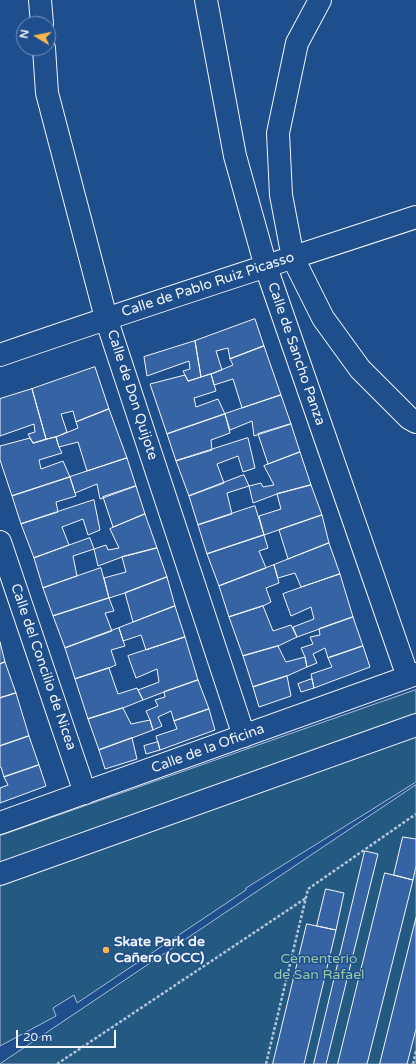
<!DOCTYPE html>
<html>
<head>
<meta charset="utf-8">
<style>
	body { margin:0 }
	#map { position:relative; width:416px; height:1064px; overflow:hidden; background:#1f4e8c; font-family:"Varela Round",sans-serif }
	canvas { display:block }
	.north { position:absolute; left:16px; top:16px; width:40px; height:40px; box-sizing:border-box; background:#1f4e8c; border:1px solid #7391ba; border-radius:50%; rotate:280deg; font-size:11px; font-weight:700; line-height:16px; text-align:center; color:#f2f6ff }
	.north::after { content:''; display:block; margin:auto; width:14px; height:18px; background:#ffb74d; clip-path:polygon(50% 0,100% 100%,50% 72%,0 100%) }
	.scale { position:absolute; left:16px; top:1030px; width:100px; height:18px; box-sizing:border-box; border:2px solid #f2f6ff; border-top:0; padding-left:5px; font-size:12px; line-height:14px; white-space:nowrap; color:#f2f6ff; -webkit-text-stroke:3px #1f4e8c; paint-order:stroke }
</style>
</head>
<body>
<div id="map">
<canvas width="416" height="1064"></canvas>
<div class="north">N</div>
<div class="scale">20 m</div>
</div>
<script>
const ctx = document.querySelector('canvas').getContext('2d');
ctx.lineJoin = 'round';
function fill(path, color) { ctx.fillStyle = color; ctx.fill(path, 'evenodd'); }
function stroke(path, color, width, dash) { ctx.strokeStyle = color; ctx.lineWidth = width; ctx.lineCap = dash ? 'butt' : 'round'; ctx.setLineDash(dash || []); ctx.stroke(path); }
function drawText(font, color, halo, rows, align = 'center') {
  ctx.font = font + ' "Varela Round",sans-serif'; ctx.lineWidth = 3; ctx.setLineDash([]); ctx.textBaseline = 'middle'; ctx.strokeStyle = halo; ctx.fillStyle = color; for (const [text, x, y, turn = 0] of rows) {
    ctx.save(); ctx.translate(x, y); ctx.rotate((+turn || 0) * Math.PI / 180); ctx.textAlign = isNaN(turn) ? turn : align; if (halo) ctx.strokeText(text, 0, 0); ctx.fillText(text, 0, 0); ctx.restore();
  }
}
const green = new Path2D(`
	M 416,690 L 416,782 L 246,888 L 246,890 L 77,1003 L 74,995 L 53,1008 L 56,1016 L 0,1046 L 0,836 Z
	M 416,785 L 416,1064 L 0,1064 Z`);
const building = new Path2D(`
	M 255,319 L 264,346 L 230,359 L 228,348 L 216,351 L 222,370 L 211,374 L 201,377 L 195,341 Z
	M 195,341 L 201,377 L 188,381 L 183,371 L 190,369 L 189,361 L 147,376 L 144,357 Z
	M 264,346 L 281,395 L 242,408 L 233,379 L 214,385 L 211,374 L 233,365 L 230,359 Z
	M 95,367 L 109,409 L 76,422 L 73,411 L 61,414 L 67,432 L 56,437 L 46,439 L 32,389 Z
	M 211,374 L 216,391 L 194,398 L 196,407 L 218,399 L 225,414 L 167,434 L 150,384 L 185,375 L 188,381 Z
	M 32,389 L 46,439 L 33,443 L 28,434 L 35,432 L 34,424 L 0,436 L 0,399 Z
	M 281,395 L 291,424 L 254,436 L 252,421 L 230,430 L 225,414 Z
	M 109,409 L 127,458 L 87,471 L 78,442 L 59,447 L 56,437 L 78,428 L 76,422 Z
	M 225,414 L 230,433 L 211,440 L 212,450 L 176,461 L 167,434 Z
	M 291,424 L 300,452 L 268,464 L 258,434 Z
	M 56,437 L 59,447 L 62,453 L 39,460 L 41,469 L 63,461 L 70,477 L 12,496 L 0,460 L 0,446 L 30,438 L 33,443 Z
	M 248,438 L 255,468 L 243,472 L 238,456 L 217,464 L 224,483 L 189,496 L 176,461 Z
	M 300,452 L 311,485 L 277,494 L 253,503 L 249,486 L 261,483 L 263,487 L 274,485 L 264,466 Z
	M 127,458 L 136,486 L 100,499 L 97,484 L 75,493 L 70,477 Z
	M 244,475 L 249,486 L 227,493 L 232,514 L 198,525 L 189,496 Z
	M 70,477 L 76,496 L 56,502 L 58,512 L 21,524 L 12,496 Z
	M 311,485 L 322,515 L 264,535 L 259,516 L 281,509 L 277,494 Z
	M 136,486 L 145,514 L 113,527 L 103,497 Z
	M 94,500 L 100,530 L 88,535 L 83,519 L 62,527 L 69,545 L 34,558 L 21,524 Z
	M 255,506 L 264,535 L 207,554 L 198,525 Z
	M 145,514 L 157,548 L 122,557 L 98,566 L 94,549 L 106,545 L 108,550 L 119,548 L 110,529 Z
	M 322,515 L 329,543 L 288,559 L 279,530 Z
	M 264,535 L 268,548 L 259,551 L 266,568 L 219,586 L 207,554 Z
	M 90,538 L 94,549 L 73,556 L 77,576 L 43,588 L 34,558 Z
	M 329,543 L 340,574 L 301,587 L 295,573 L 278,578 L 274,565 Z
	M 157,548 L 167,577 L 125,593 L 109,598 L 104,578 L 126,572 L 122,557 Z
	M 274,565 L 279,583 L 266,588 L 271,602 L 263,606 L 229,617 L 219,586 Z
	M 101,568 L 109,598 L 53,616 L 43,588 Z
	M 340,574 L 353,617 L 297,637 L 293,627 L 314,619 L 311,607 L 291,616 L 283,594 Z
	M 167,577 L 175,606 L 133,622 L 125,593 Z
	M 109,598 L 114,611 L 105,613 L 112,631 L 65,648 L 53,616 Z
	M 175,606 L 185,637 L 146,650 L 141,635 L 123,641 L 119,628 Z
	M 263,606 L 273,631 L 291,625 L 297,637 L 278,646 L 243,656 L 229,617 Z
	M 353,617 L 363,646 L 328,658 L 325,648 L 313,654 L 317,663 L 307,667 L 305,657 L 301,648 L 313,644 L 310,637 L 320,635 L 319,629 Z
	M 119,628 L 125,646 L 111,650 L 116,665 L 109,668 L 75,679 L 65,648 Z
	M 185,637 L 198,680 L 164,692 L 143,700 L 138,690 L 159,682 L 157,669 L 136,678 L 128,656 Z
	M 0,642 L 5,662 L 0,664 Z
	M 278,646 L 286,662 L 305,657 L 307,667 L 287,676 L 253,687 L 243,656 Z
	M 363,646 L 370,667 L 314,688 L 311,674 L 332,667 L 328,658 Z
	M 5,662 L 16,693 L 0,698 L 0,664 Z
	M 109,668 L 118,694 L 137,688 L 143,700 L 123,708 L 88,719 L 75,679 Z
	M 287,676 L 291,696 L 259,707 L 253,687 Z
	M 312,679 L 314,688 L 301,692 L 298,684 Z
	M 198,680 L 209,709 L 174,721 L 171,711 L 158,717 L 162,726 L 153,730 L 150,720 L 146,711 L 158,706 L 155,700 L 165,697 L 164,692 Z
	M 16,693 L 29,736 L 0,746 L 0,698 Z
	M 123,708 L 131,724 L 150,720 L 153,730 L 132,738 L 99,750 L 88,719 Z
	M 209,709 L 215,730 L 160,750 L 156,736 L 177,729 L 174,721 Z
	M 29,736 L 39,765 L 4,777 L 1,767 L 0,767 L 0,746 Z
	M 132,738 L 137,759 L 105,769 L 99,750 Z
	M 158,742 L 160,750 L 146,754 L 144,746 Z
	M 39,765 L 46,786 L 0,803 L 0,788 L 8,785 L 4,777 Z
	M 403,837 L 416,839 L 416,866 L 413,880 L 394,875 Z
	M 365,851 L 378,854 L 326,1064 L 314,1064 Z
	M 385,873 L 413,880 L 367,1064 L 338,1064 Z
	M 326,889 L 344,893 L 336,930 L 317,926 Z
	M 416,918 L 416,1029 L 407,1064 L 380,1064 Z
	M 307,924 L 336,930 L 304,1064 L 273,1064 Z`);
const path = new Path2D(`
	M 57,1064 L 306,898
	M 266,1064 L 308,889 L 416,814
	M 413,1064 L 416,1051`);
const minor = new Path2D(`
	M 40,0 L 42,24
	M 206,0 L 235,156 L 266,267 L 408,677
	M 320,0 L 297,43 L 278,133 L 281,195 L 293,258 L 323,318 L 360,369 L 409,418 L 416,422
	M 44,48 L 47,93 L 106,318 L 244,736
	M 0,355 C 138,307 277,263 416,217
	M 0,542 L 85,793
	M 0,823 L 416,674
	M 0,874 L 416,725`);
const markers = [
	[106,950,4,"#ffb74d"]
];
const streetNames = [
	["Calle de Pablo Ruiz Picasso",208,285,-18],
	["Calle de Sancho Panza",296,354,71],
	["Calle de Don Quijote",132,395,72],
	["Calle del Concilio de Nicea",43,667,71],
	["Calle de la Oficina",208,749,-20]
];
const poiNames = [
	["Skate Park de",114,942],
	["Cañero (OCC)",114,958]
];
const parkNames = [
	["Cementerio",319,959],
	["de San Rafael",319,975]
];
fill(green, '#245a82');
stroke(green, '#a8bbd7', 1);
fill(building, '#3563a3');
stroke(building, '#f2f6ff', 1);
stroke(minor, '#f2f6ff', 24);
stroke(path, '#b3c4dc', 2.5, [3, 2]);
stroke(minor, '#1f4e8c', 22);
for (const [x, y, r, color] of markers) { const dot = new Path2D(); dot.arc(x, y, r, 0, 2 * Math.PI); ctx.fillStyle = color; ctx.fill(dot); stroke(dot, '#1f4e8c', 1.5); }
drawText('14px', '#f2f6ff', '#1f4e8c', streetNames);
drawText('bold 14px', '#f2f6ff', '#1f4e8c', poiNames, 'left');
drawText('14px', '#97c8a6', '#1f4e8c', parkNames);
</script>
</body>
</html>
